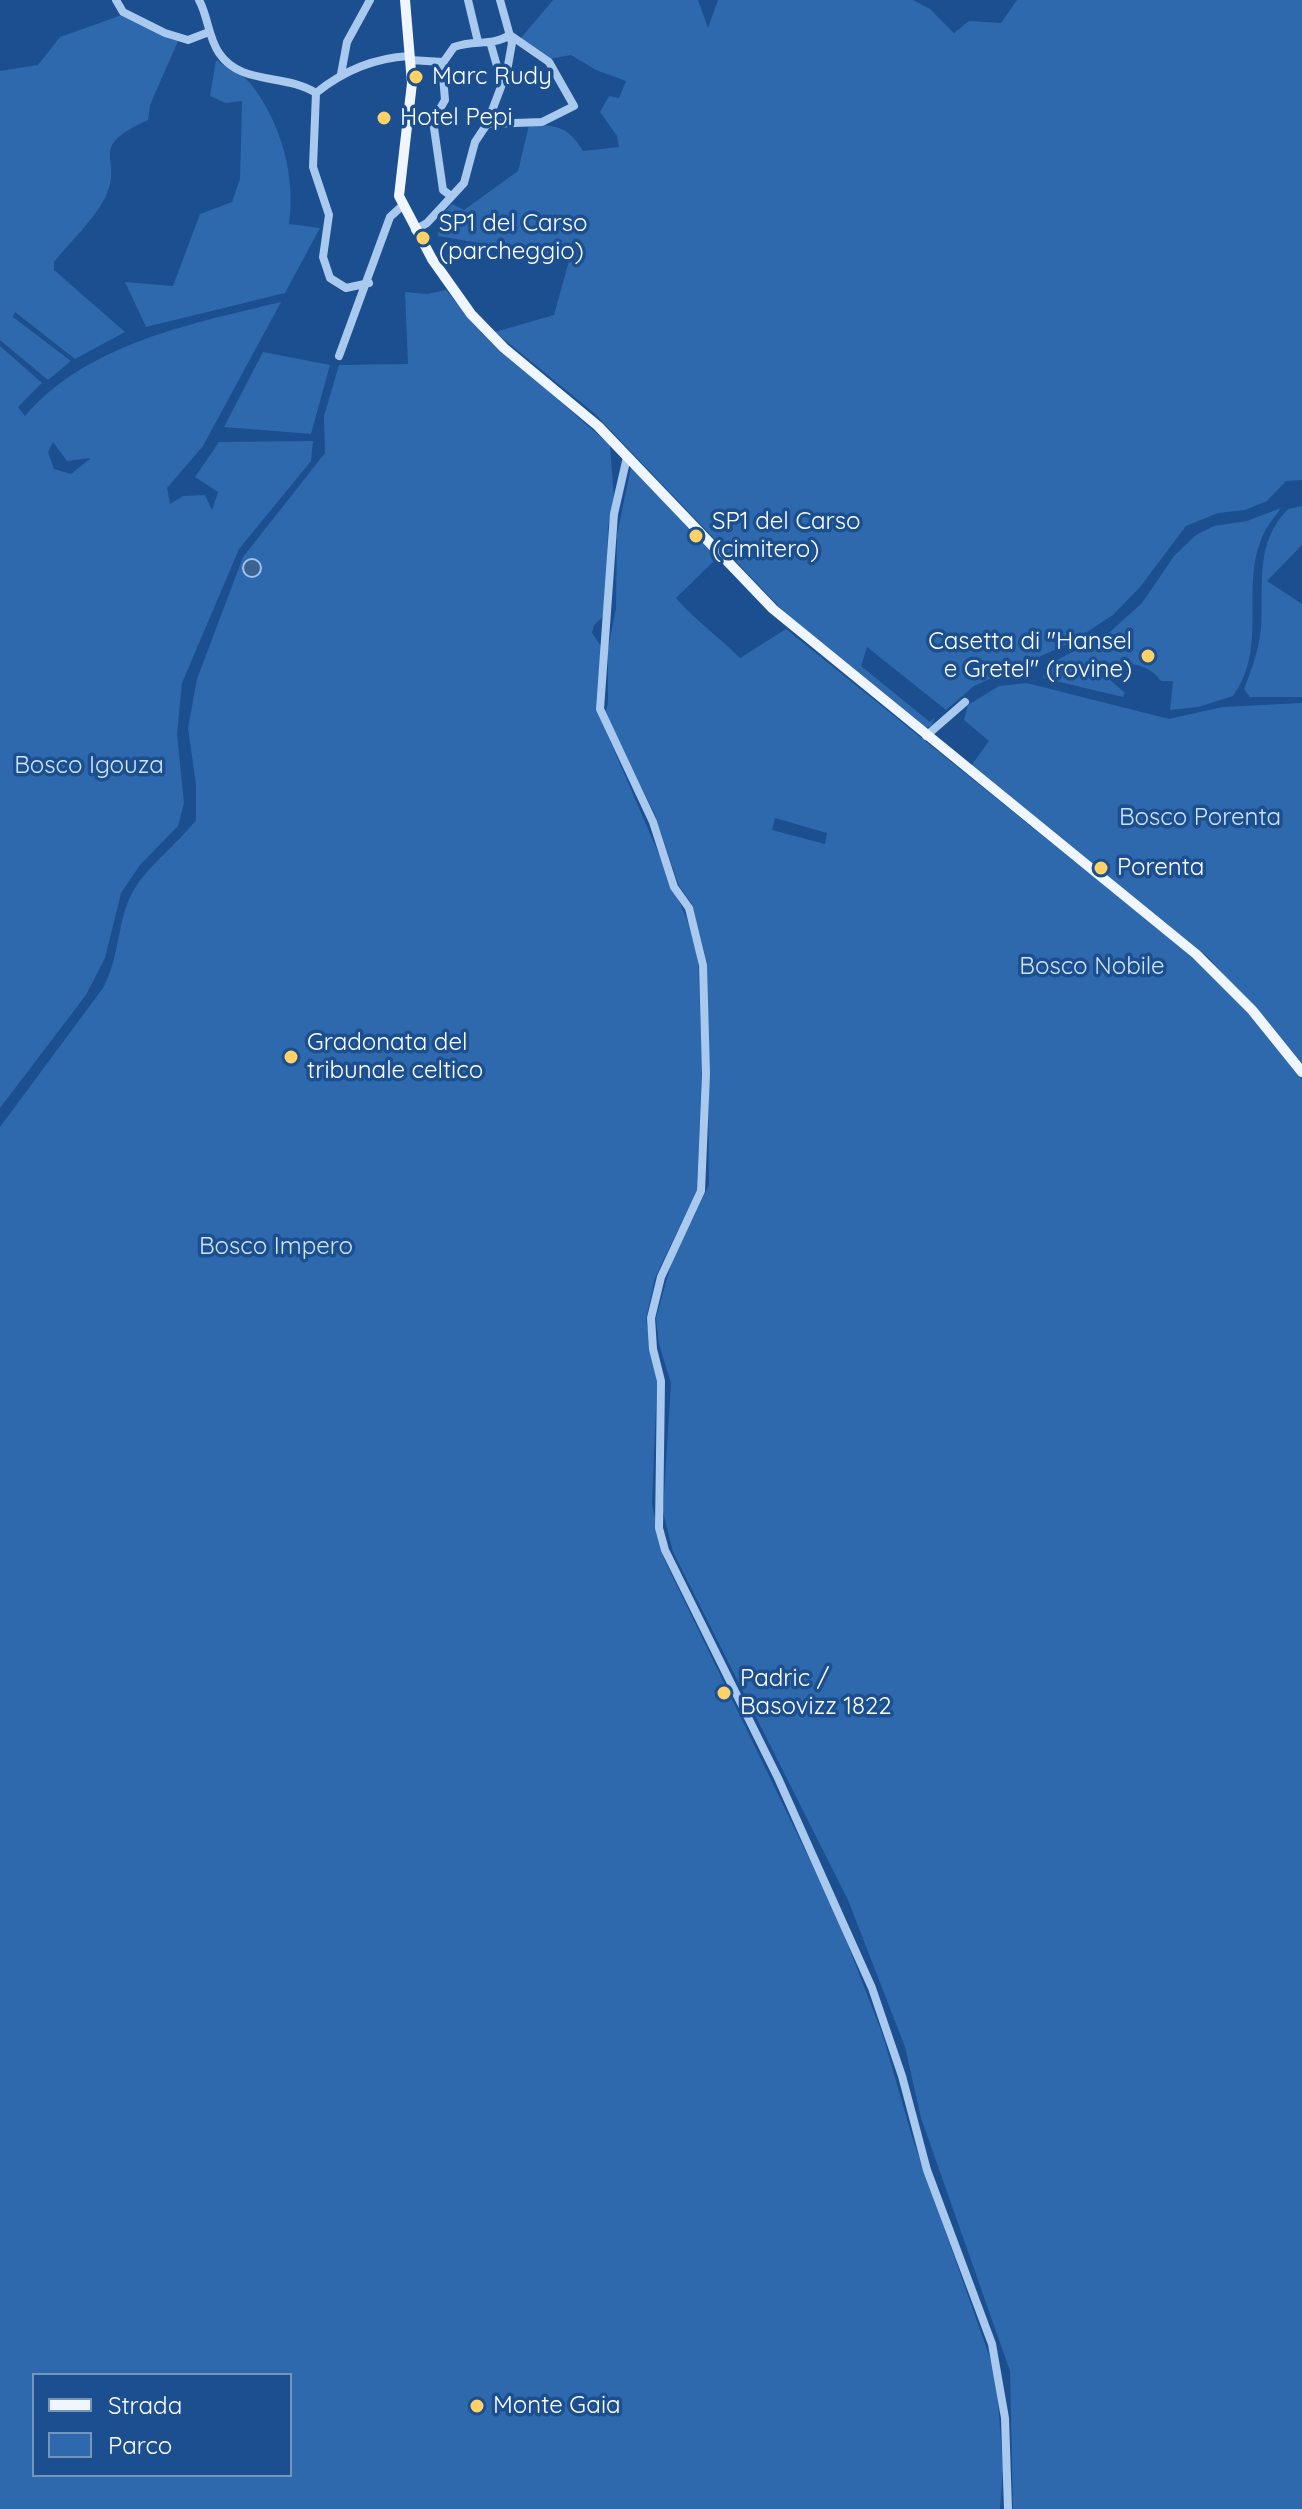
<!DOCTYPE html>
<html>
<head>
<meta charset="utf-8">
<style>
	body { margin:0 }
	#map { position:relative; width:1302px; height:2509px; overflow:hidden; background:#1b4f8f; font-family:Quicksand,sans-serif }
	canvas { display:block }
	.legend { position:absolute; left:32px; top:2373px; width:260px; height:104px; box-sizing:border-box; background:#1b4f8f; border:2px solid #7695bc; margin:0; padding:10px 14px; list-style:none; font-size:24px; color:#fff }
	.legend li { display:flex; align-items:center; gap:16px; height:40px }
	.legend b { width:40px; border:2px solid #7695bc }
</style>
</head>
<body>
<div id="map">
<canvas width="1302" height="2509"></canvas>
<ul class="legend">
<li><b style="height:10px;background:#f0f6ff"></b>Strada</li>
<li><b style="height:22px;background:#2e69ad"></b>Parco</li>
</ul>
</div>
<script>
const ctx = document.querySelector('canvas').getContext('2d');
ctx.lineJoin = 'round';
function fill(path, color) { ctx.fillStyle = color; ctx.fill(path, 'evenodd'); }
function stroke(path, color, width, dash) { ctx.strokeStyle = color; ctx.lineWidth = width; ctx.lineCap = dash ? 'butt' : 'round'; ctx.setLineDash(dash || []); ctx.stroke(path); }
function drawText(font, color, halo, rows, align = 'center') {
  ctx.font = font + ' Quicksand,sans-serif'; ctx.lineWidth = 7; ctx.setLineDash([]); ctx.textBaseline = 'middle'; ctx.strokeStyle = halo; ctx.fillStyle = color; for (const [text, x, y, turn = 0] of rows) {
    ctx.save(); ctx.translate(x, y); ctx.rotate((+turn || 0) * Math.PI / 180); ctx.textAlign = isNaN(turn) ? turn : align; if (halo) ctx.strokeText(text, 0, 0); ctx.fillText(text, 0, 0); ctx.restore();
  }
}
const green = new Path2D(`
	M 553,0 L 698,0 L 708,28 L 718,0 L 913,0 L 930,9 L 954,33 L 969,21 L 1001,23 L 1017,0 L 1302,0 L 1302,480 L 1286,481 L 1267,501 L 1245,510 L 1218,513 L 1186,526 L 1140,587 L 1113,615 L 1070,643 L 974,686 L 946,710 L 867,647 L 861,666 L 930,722 L 935,717 L 931,726 L 925,728 L 789,617 L 594,413 L 495,332 L 554,315 L 572,250 L 509,259 L 485,244 L 438,236 L 440,217 L 452,204 L 464,210 L 518,171 L 529,125 C 557,125 568,126 583,151 L 619,147 L 617,136 L 600,112 L 609,96 L 619,98 L 626,81 L 596,70 L 571,55 L 549,59 L 520,39 Z
	M 122,15 L 178,41 L 150,105 L 148,120 C 83,150 126,156 105,198 C 93,221 70,242 54,262 L 54,270 L 125,332 L 75,359 L 15,312 L 13,317 L 71,361 L 48,380 L 0,340 L 0,71 L 38,65 L 60,37 Z
	M 216,60 C 226,68 244,75 251,84 C 281,123 296,176 289,224 L 320,228 L 285,293 L 146,327 L 125,282 L 173,286 L 200,214 L 232,202 L 240,179 L 242,101 L 226,103 L 210,96 Z
	M 446,290 L 482,333 L 610,445 L 614,499 L 608,527 L 606,614 L 594,625 L 592,633 L 601,646 L 596,708 L 688,922 L 698,960 L 702,1063 L 697,1190 L 655,1278 L 646,1319 L 657,1382 L 652,1504 L 664,1559 L 836,1914 L 882,2033 L 913,2140 L 996,2375 L 1003,2468 L 1000,2509 L 0,2509 L 0,1127 L 103,988 C 119,959 117,926 130,897 C 144,868 176,846 196,820 L 196,785 L 188,728 L 197,679 L 243,557 L 325,453 L 324,416 L 339,365 L 408,364 L 405,292 L 427,294 ZM 34,2375 L 290,2375 L 290,2475 L 34,2475 Z
	M 281,302 L 203,446 L 167,488 L 170,504 L 183,496 L 205,495 L 212,510 L 218,492 L 195,477 L 219,442 L 313,441 L 311,461 L 239,549 L 182,683 L 177,734 L 184,803 L 178,826 L 140,865 L 121,893 L 105,958 L 86,995 L 0,1108 L 0,346 L 42,383 L 18,407 L 25,416 C 88,343 191,324 281,302 ZM 53,442 L 67,461 L 91,458 L 71,474 L 54,469 L 48,452 Z
	M 263,352 L 330,365 L 311,434 L 224,427 Z
	M 631,467 L 718,557 L 676,598 C 696,621 718,636 740,658 L 786,629 L 1191,955 L 1247,1011 L 1302,1079 L 1302,2509 L 1013,2509 L 1010,2371 L 921,2118 L 905,2047 L 848,1900 L 673,1552 L 663,1512 L 671,1383 L 659,1344 L 656,1318 L 672,1261 L 709,1185 L 707,962 L 692,904 L 679,886 L 655,815 L 605,713 L 608,704 L 608,650 L 616,608 L 617,535 ZM 775,818 L 827,833 L 825,844 L 772,830 Z
	M 1302,506 L 1302,545 L 1267,581 L 1302,604 L 1302,697 L 1250,697 L 1244,689 C 1252,669 1259,649 1261,628 C 1264,584 1254,544 1288,509 Z
	M 1281,508 C 1274,518 1265,528 1261,540 C 1241,590 1268,648 1233,696 L 1198,707 L 1170,710 L 1173,681 L 1161,681 C 1145,660 1122,661 1101,672 L 1125,693 L 1123,697 L 1043,678 L 1046,666 L 1110,632 L 1142,603 L 1174,556 L 1196,535 L 1214,526 L 1247,521 Z
	M 1027,683 L 1169,719 L 1222,707 L 1302,703 L 1302,1065 L 1209,958 L 971,766 L 989,741 L 964,720 L 968,705 L 999,686 Z`);
const water = new Path2D(`
	M243 568a9 9 0 1 1 18 0a9 9 0 1 1-18 0Z`);
const minor = new Path2D(`
	M 116,0 L 123,12 L 165,33 L 188,40 L 209,32
	M 199,0 C 208,16 208,37 219,53 C 241,86 285,73 316,93
	M 468,0 L 478,42
	M 491,45 L 501,80
	M 410,60 L 443,62
	M 341,74 L 347,42 L 370,0
	M 487,124 L 542,122 L 574,106 L 549,62 L 510,35
	M 451,196 L 443,190 L 433,121 L 445,100 L 442,64 L 454,47 C 474,39 491,47 510,35
	M 415,230 L 427,223 L 464,183 L 475,142 L 487,124 L 507,71 L 512,43 L 500,0
	M 369,283 L 346,288 L 330,278 L 323,257 L 329,215 L 313,167 L 316,93 C 343,71 373,58 409,56
	M 339,356 L 390,217 L 402,206
	M 627,457 L 614,514 L 600,709 L 653,822 L 674,887 L 689,908 L 703,965 L 706,1074 L 701,1191 L 661,1277 L 651,1318 L 653,1349 L 661,1381 L 659,1528 L 665,1550 L 778,1778 L 872,1988 L 902,2076 L 927,2170 L 992,2344 L 1005,2418 L 1008,2509
	M 926,736 L 965,702`);
const major = new Path2D(`
	M 405,0 L 412,83 L 399,196 L 432,259 L 471,314 L 504,348 L 598,426 L 773,609 L 1196,954 L 1252,1010 L 1302,1072`);
const markers = [
	[416,77,8,"#ffd166"],
	[384,118,8,"#ffd166"],
	[423,238,8,"#ffd166"],
	[696,536,8,"#ffd166"],
	[1148,656,8,"#ffd166"],
	[1101,868,8,"#ffd166"],
	[291,1057,8,"#ffd166"],
	[724,1693,8,"#ffd166"],
	[477,2406,8,"#ffd166"]
];
const poiNames = [
	["Marc Rudy",432,77],
	["Hotel Pepi",400,118],
	["SP1 del Carso",439,224],
	["(parcheggio)",439,252],
	["SP1 del Carso",712,522],
	["(cimitero)",712,550],
	["Casetta di \"Hansel",1132,642,"right"],
	["e Gretel\" (rovine)",1132,670,"right"],
	["Porenta",1117,868],
	["Gradonata del",307,1043],
	["tribunale celtico",307,1071],
	["Padric /",740,1679],
	["Basovizz 1822",740,1707],
	["Monte Gaia",493,2406]
];
const parkNames = [
	["Bosco Igouza",89,766],
	["Bosco Porenta",1200,818],
	["Bosco Nobile",1092,967],
	["Bosco Impero",276,1247]
];
fill(green, '#2e69ad');
fill(water, '#3c6290');
stroke(water, '#9cc4f0', 2);
stroke(minor, '#a9c9ee', 8);
stroke(major, '#f0f6ff', 10);
for (const [x, y, r, color] of markers) { const dot = new Path2D(); dot.arc(x, y, r, 0, 2 * Math.PI); ctx.fillStyle = color; ctx.fill(dot); stroke(dot, '#1b4f8f', 3); }
drawText('24px', '#fff', '#1b4f8f', poiNames, 'left');
drawText('24px', '#cfe3fa', '#1b4f8f', parkNames);
</script>
</body>
</html>
